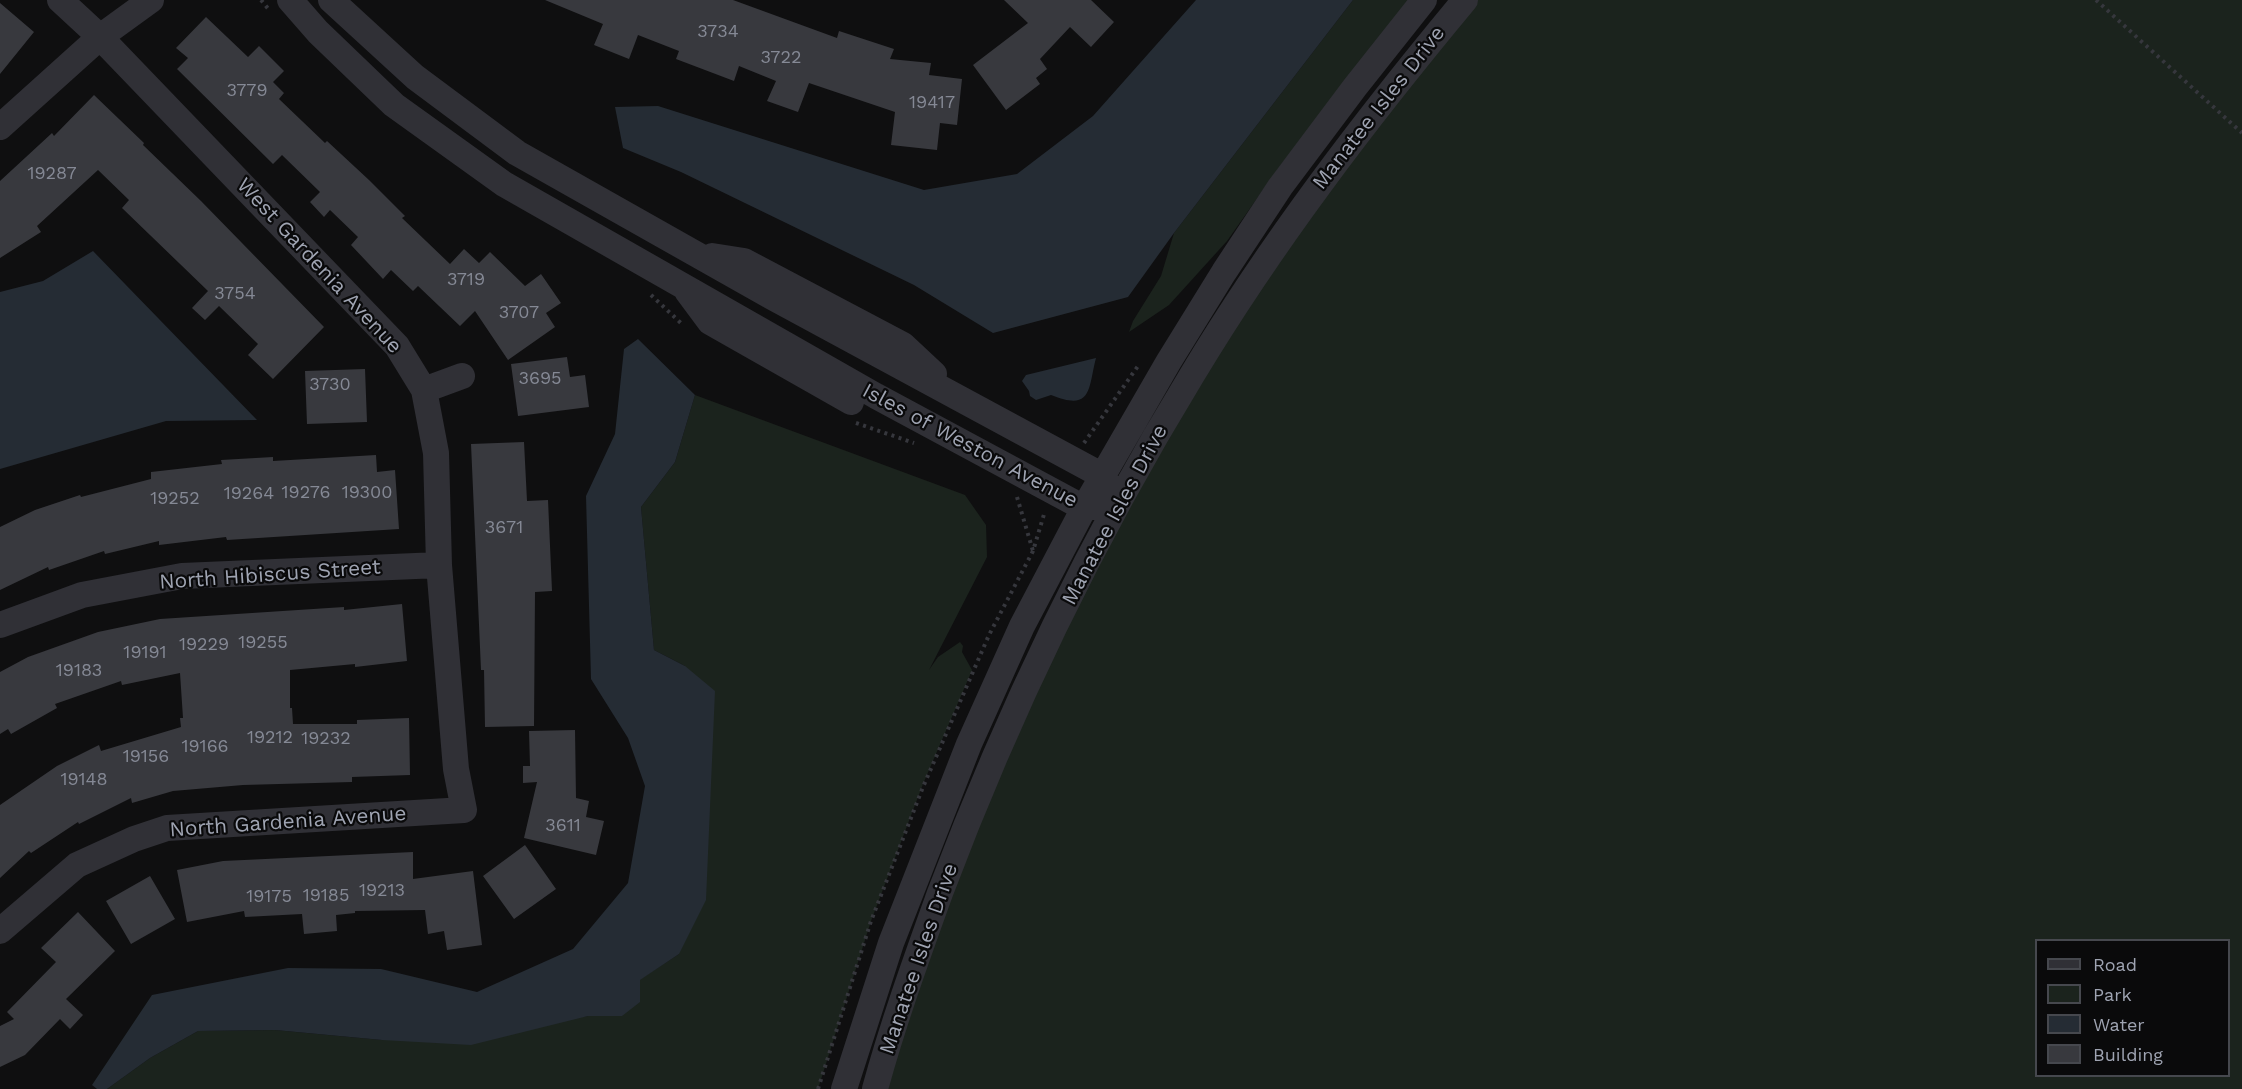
<!DOCTYPE html>
<html>
<head>
<meta charset="utf-8">
<style>
	body { margin:0 }
	#map { position:relative; width:2242px; height:1089px; overflow:hidden; background:#0f0f10; font-family:"Work Sans",sans-serif }
	canvas { display:block }
	.legend { position:absolute; left:2035px; top:939px; width:195px; height:138px; box-sizing:border-box; background:#0a0a0b; border:2px solid #46484e; margin:0; padding:8px 10px; list-style:none; font-size:18px; color:#9fa4b2 }
	.legend li { display:flex; align-items:center; gap:12px; height:30px }
	.legend b { width:30px; border:2px solid #46484e }
</style>
</head>
<body>
<div id="map">
<canvas width="2242" height="1089"></canvas>
<ul class="legend">
<li><b style="height:8px;background:#303036"></b>Road</li>
<li><b style="height:16px;background:#1b231d"></b>Park</li>
<li><b style="height:16px;background:#252c34"></b>Water</li>
<li><b style="height:16px;background:#38393e"></b>Building</li>
</ul>
</div>
<script>
const ctx = document.querySelector('canvas').getContext('2d');
ctx.lineJoin = 'round';
function fill(path, color) { ctx.fillStyle = color; ctx.fill(path, 'evenodd'); }
function stroke(path, color, width, dash) { ctx.strokeStyle = color; ctx.lineWidth = width; ctx.lineCap = dash ? 'butt' : 'round'; ctx.setLineDash(dash || []); ctx.stroke(path); }
function drawText(font, color, halo, rows, align = 'center') {
  ctx.font = font + ' "Work Sans",sans-serif'; ctx.lineWidth = 4.5; ctx.setLineDash([]); ctx.textBaseline = 'middle'; ctx.strokeStyle = halo; ctx.fillStyle = color; for (const [text, x, y, turn = 0] of rows) {
    ctx.save(); ctx.translate(x, y); ctx.rotate((+turn || 0) * Math.PI / 180); ctx.textAlign = isNaN(turn) ? turn : align; if (halo) ctx.strokeText(text, 0, 0); ctx.fillText(text, 0, 0); ctx.restore();
  }
}
const green = new Path2D(`
	M 1353,0 L 1411,0 L 1280,166 L 1227,241 L 1169,305 L 1129,332 L 1133,321 L 1161,276 L 1174,233 Z
	M 1465,0 L 2242,0 L 2242,1089 L 875,1089 L 960,839 L 1192,375 ZM 2036,940 L 2228,940 L 2228,1076 L 2036,1076 Z
	M 695,395 L 965,495 L 986,525 L 987,557 L 929,670 L 938,657 L 960,642 L 963,646 L 962,652 L 972,670 L 970,675 L 923,784 L 871,921 L 818,1089 L 107,1089 L 150,1058 L 198,1031 L 275,1030 L 382,1040 L 588,1016 L 622,1016 L 639,980 L 679,954 L 685,666 L 654,650 L 641,507 L 675,462 Z`);
const water = new Path2D(`
	M 1196,0 L 1353,0 L 1174,233 L 1128,297 L 993,333 L 914,285 L 681,172 L 623,148 L 615,107 L 658,106 L 924,190 L 1017,174 L 1093,116 Z
	M 93,251 L 257,420 L 166,421 L 0,469 L 0,292 L 43,281 Z
	M 638,339 L 695,395 L 675,462 L 641,507 L 654,650 L 685,666 L 715,691 L 706,900 L 679,954 L 640,980 L 640,1002 L 622,1016 L 588,1016 L 471,1045 L 382,1040 L 275,1030 L 198,1031 L 150,1058 L 107,1089 L 97,1089 L 92,1085 L 152,995 L 288,968 L 381,969 L 477,992 L 573,949 L 628,883 L 645,786 L 628,738 L 591,679 L 586,496 L 615,434 L 624,349 Z
	M 1096,358 C 1088,388 1093,412 1051,395 L 1036,400 L 1030,396 L 1029,391 L 1022,381 L 1026,375 Z`);
const building = new Path2D(`
	M 545,0 L 733,0 L 837,38 L 839,31 L 894,49 L 890,59 L 931,63 L 929,75 L 962,79 L 957,125 L 940,123 L 937,150 L 891,145 L 895,112 L 809,83 L 798,112 L 767,101 L 776,81 L 739,66 L 734,81 L 676,59 L 679,51 L 638,35 L 629,59 L 594,45 L 603,24 Z
	M 1004,0 L 1091,0 L 1114,22 L 1091,47 L 1070,27 L 1040,59 L 1047,69 L 1036,78 L 1040,84 L 1006,110 L 973,65 L 1028,23 Z
	M 0,3 L 34,32 L 0,74 Z
	M 206,17 L 248,57 L 259,46 L 284,71 L 273,82 L 284,93 L 279,99 L 325,143 L 327,141 L 369,180 L 405,216 L 402,218 L 450,264 L 464,249 L 479,263 L 490,252 L 525,286 L 541,274 L 561,303 L 546,313 L 555,327 L 508,360 L 475,311 L 460,326 L 418,286 L 413,291 L 391,270 L 383,279 L 351,245 L 358,237 L 330,210 L 324,217 L 310,202 L 320,192 L 282,155 L 273,164 L 177,69 L 188,58 L 176,48 Z
	M 94,95 L 144,143 L 143,145 L 201,201 L 324,327 L 273,379 L 248,355 L 258,344 L 219,306 L 205,320 L 192,308 L 208,291 L 122,208 L 129,200 L 98,170 L 37,226 L 41,232 L 0,258 L 0,181 L 52,133 L 54,136 Z
	M 567,357 L 570,377 L 585,375 L 589,407 L 518,416 L 511,364 Z
	M 365,369 L 367,422 L 307,424 L 305,371 Z
	M 524,442 L 527,501 L 548,500 L 552,591 L 535,592 L 534,726 L 485,727 L 484,670 L 481,670 L 471,444 Z
	M 376,455 L 377,472 L 395,470 L 399,529 L 227,540 L 226,537 L 159,545 L 159,541 L 105,554 L 104,551 L 49,570 L 48,567 L 0,590 L 0,527 L 35,510 L 80,495 L 81,497 L 151,479 L 151,472 L 222,464 L 221,460 L 273,457 L 273,461 Z
	M 402,604 L 407,661 L 355,667 L 355,664 L 290,670 L 290,708 L 292,708 L 293,724 L 357,724 L 357,720 L 409,718 L 410,775 L 352,777 L 352,782 L 243,785 L 173,791 L 132,803 L 131,798 L 79,824 L 78,822 L 31,853 L 29,851 L 0,878 L 0,805 L 57,766 L 99,745 L 101,751 L 181,727 L 180,718 L 183,718 L 180,673 L 122,685 L 121,681 L 55,704 L 57,708 L 11,734 L 8,729 L 0,734 L 0,672 L 28,657 L 98,632 L 160,619 L 344,607 L 344,610 Z
	M 575,730 L 576,798 L 589,801 L 586,817 L 604,821 L 596,855 L 524,838 L 537,782 L 523,783 L 523,766 L 530,766 L 529,731 Z
	M 525,845 L 556,889 L 514,919 L 483,876 Z
	M 413,852 L 413,879 L 473,871 L 482,945 L 447,950 L 444,931 L 428,934 L 425,910 L 355,911 L 355,913 L 336,915 L 337,931 L 304,934 L 302,914 L 245,917 L 244,911 L 187,922 L 177,870 L 223,861 Z
	M 150,876 L 175,919 L 131,944 L 106,901 Z
	M 78,912 L 115,951 L 66,999 L 83,1015 L 70,1029 L 60,1019 L 25,1055 L 0,1067 L 0,1026 L 14,1019 L 7,1012 L 56,962 L 41,948 Z`);
const path = new Path2D(`
	M 261,0 L 270,11
	M 2096,0 L 2242,133
	M 651,295 L 683,325
	M 856,423 L 914,443
	M 1084,443 L 1138,366
	M 1017,497 L 1033,551
	M 818,1089 L 871,921 L 923,787 L 989,635 L 1033,551 L 1045,511`);
const minor = new Path2D(`
	M 290,0 L 318,32 L 394,105 L 504,184 L 876,396 L 1084,508 L 1100,506
	M 331,0 L 415,77 L 517,153 L 772,297 L 1103,476 L 1111,490
	M 0,127 L 100,37 L 151,0
	M 712,256 L 744,261 L 903,345 L 934,374
	M 687,291 L 710,322 L 851,402
	M 424,390 L 462,376
	M 0,625 L 82,595 L 182,576 L 439,565
	M 0,931 L 77,865 L 134,839 L 167,828 L 464,810 L 456,769 L 439,565 L 436,453 L 424,390 L 397,346 L 100,37 L 60,0
	M 844,1089 L 891,943 L 969,744 L 1022,626 L 1084,508 L 1169,361 L 1224,272 L 1280,187 L 1355,87 L 1424,0
	M 875,1089 C 893,1023 917,957 940,893 C 1007,715 1093,537 1192,375 C 1272,242 1366,119 1465,0`);
const numberNames = [
	["3734",718,32],
	["3722",781,58],
	["3779",247,91],
	["19417",932,103],
	["19287",52,174],
	["3719",466,280],
	["3754",235,294],
	["3707",519,313],
	["3695",540,379],
	["3730",330,385],
	["19276",306,493],
	["19300",367,493],
	["19264",249,494],
	["19252",175,499],
	["3671",504,528],
	["19255",263,643],
	["19229",204,645],
	["19191",145,653],
	["19183",79,671],
	["19212",270,738],
	["19232",326,739],
	["19166",205,747],
	["19156",146,757],
	["19148",84,780],
	["3611",563,826],
	["19213",382,891],
	["19185",326,896],
	["19175",269,897]
];
const streetNames = [
	["Manatee Isles Drive",1379,108,-52],
	["West Gardenia Avenue",319,266,47],
	["Isles of Weston Avenue",970,446,28],
	["Manatee Isles Drive",1115,515,-62],
	["North Hibiscus Street",270,575,-4],
	["North Gardenia Avenue",288,822,-4],
	["Manatee Isles Drive",919,959,-71]
];
fill(green, '#1b231d');
fill(water, '#252c34');
fill(building, '#38393e');
stroke(path, '#36373d', 4, [3, 4.5]);
stroke(minor, '#303036', 26);
drawText('18px', '#858995', null, numberNames);
drawText('21px', '#9fa4b2', '#0a0a0b', streetNames);
</script>
</body>
</html>
